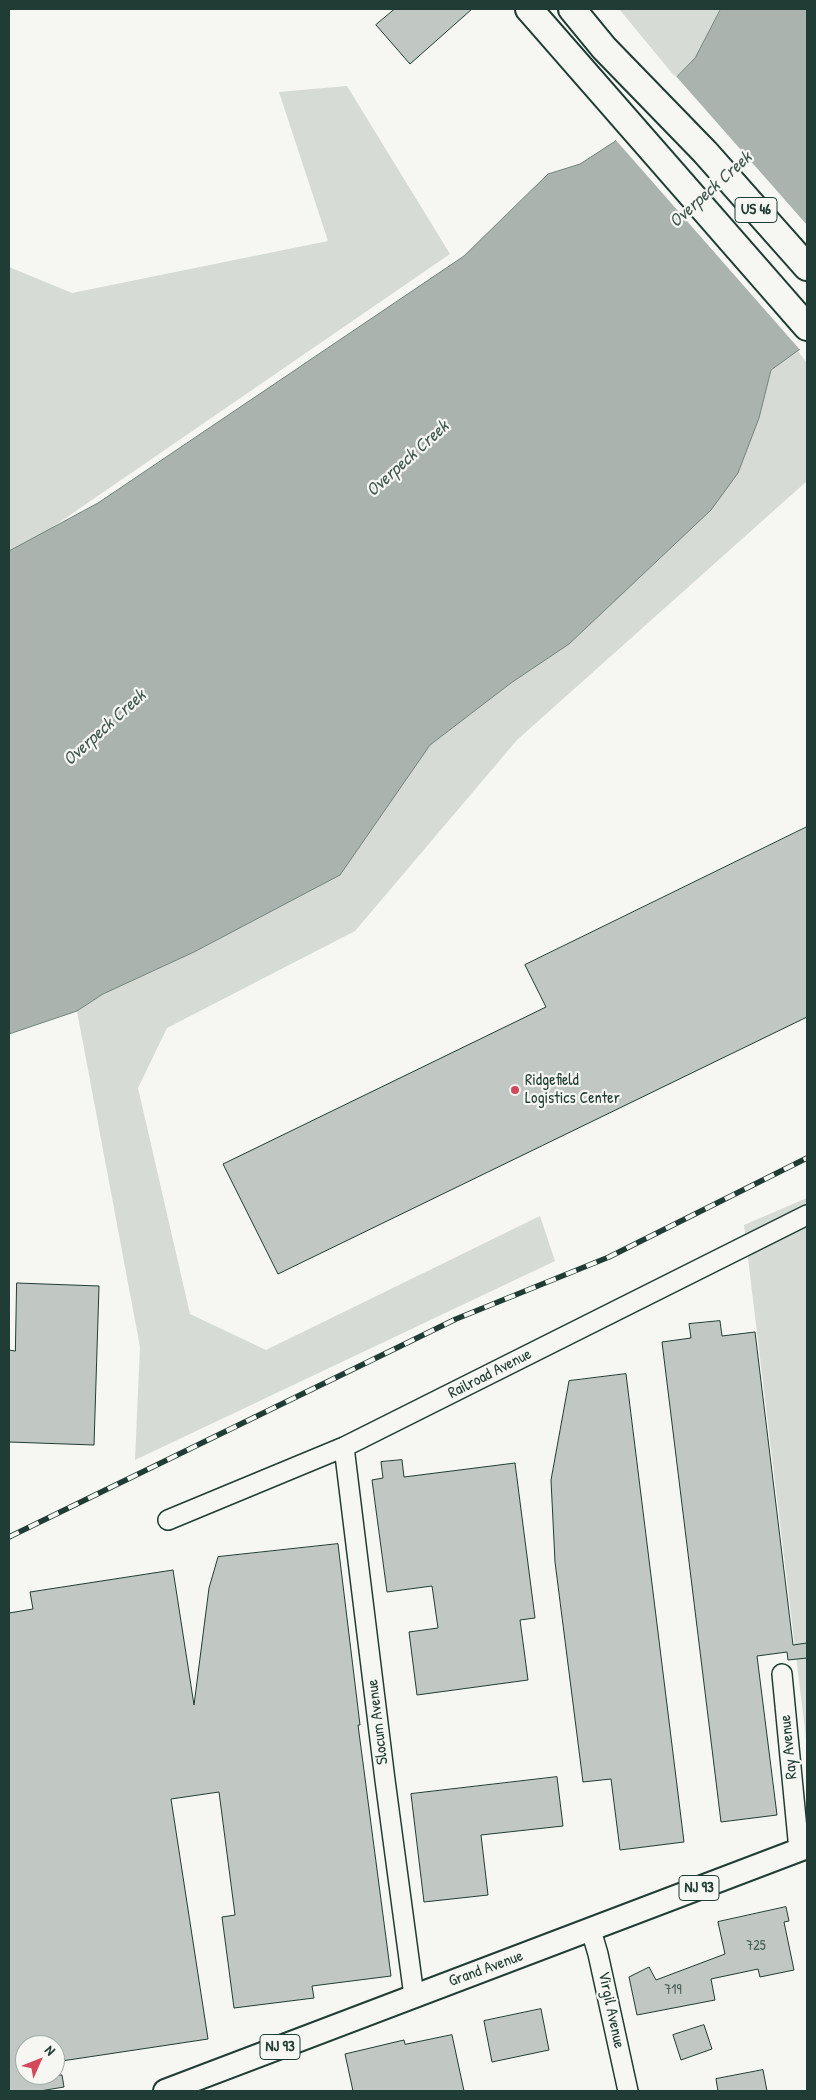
<!DOCTYPE html>
<html>
<head>
<meta charset="utf-8">
<style>
	body { margin:0 }
	#map { position:relative; width:816px; height:2100px; overflow:hidden; background:#f6f6f2; font-family:"Patrick Hand",sans-serif }
	canvas { display:block }
	.frame { position:absolute; inset:0; border:10px solid #1f3d34; pointer-events:none }
	.north { position:absolute; left:15px; top:2035px; width:50px; height:50px; box-sizing:border-box; background:#f6f6f2; border:1px solid #a0aca6; border-radius:50%; rotate:46deg; font-size:14px; font-weight:700; line-height:20px; text-align:center; color:#1f3d34 }
	.north::after { content:''; display:block; margin:auto; width:18px; height:22px; background:#d1495b; clip-path:polygon(50% 0,100% 100%,50% 72%,0 100%) }
</style>
</head>
<body>
<div id="map">
<canvas width="816" height="2100"></canvas>
<div class="frame"></div>
<div class="north">N</div>
</div>
<script>
const ctx = document.querySelector('canvas').getContext('2d');
ctx.lineJoin = 'round';
function fill(path, color) { ctx.fillStyle = color; ctx.fill(path, 'evenodd'); }
function stroke(path, color, width, dash) { ctx.strokeStyle = color; ctx.lineWidth = width; ctx.lineCap = dash ? 'butt' : 'round'; ctx.setLineDash(dash || []); ctx.stroke(path); }
function drawText(font, color, halo, rows, align = 'center') {
  ctx.font = font + ' "Patrick Hand",sans-serif'; ctx.lineWidth = 4.5; ctx.setLineDash([]); ctx.textBaseline = 'middle'; ctx.strokeStyle = halo; ctx.fillStyle = color; for (const [text, x, y, turn = 0] of rows) {
    ctx.save(); ctx.translate(x, y); ctx.rotate((+turn || 0) * Math.PI / 180); ctx.textAlign = isNaN(turn) ? turn : align; if (halo) ctx.strokeText(text, 0, 0); ctx.fillText(text, 0, 0); ctx.restore();
  }
}
const green = new Path2D(`
	M 619,9 L 721,9 L 695,58 L 676,78 Z
	M 347,86 L 450,254 L 9,557 L 9,267 L 72,293 L 328,241 L 279,92 Z
	M 797,350 L 807,363 L 807,481 L 517,740 L 355,931 L 167,1028 L 138,1088 L 190,1314 L 266,1350 L 540,1216 L 555,1261 L 135,1460 L 140,1347 L 77,1011 L 103,994 L 194,952 L 340,875 L 430,745 L 511,683 L 569,644 L 738,473 L 759,418 L 771,370 Z
	M 807,1198 L 807,1747 L 744,1225 Z`);
const water = new Path2D(`
	M 721,9 L 807,9 L 807,344 L 771,370 L 759,418 L 738,473 L 711,510 L 569,644 L 511,683 L 430,745 L 340,875 L 194,952 L 103,994 L 77,1011 L 9,1034 L 9,551 L 98,503 L 464,256 L 548,174 L 580,164 L 614,142 L 695,58 Z`);
const pier = new Path2D(`
	M 675,75 L 807,225 L 807,347 L 801,351 L 614,138 Z`);
const building = new Path2D(`
	M 395,9 L 472,9 L 410,64 L 376,25 Z
	M 807,827 L 807,1017 L 278,1274 L 223,1164 L 546,1007 L 525,965 Z
	M 17,1283 L 99,1286 L 94,1445 L 9,1442 L 9,1350 L 15,1351 Z
	M 720,1321 L 722,1336 L 755,1332 L 793,1645 L 807,1643 L 807,1658 L 788,1660 L 787,1652 L 757,1656 L 777,1815 L 721,1822 L 662,1342 L 691,1338 L 689,1324 Z
	M 626,1374 L 684,1842 L 620,1850 L 611,1779 L 583,1782 L 555,1562 L 551,1480 L 569,1381 Z
	M 402,1460 L 404,1477 L 515,1463 L 535,1618 L 520,1620 L 528,1680 L 417,1695 L 409,1632 L 438,1628 L 432,1586 L 387,1592 L 372,1480 L 383,1478 L 381,1462 Z
	M 338,1544 L 360,1725 L 358,1725 L 391,1976 L 312,1986 L 314,1998 L 234,2008 L 222,1917 L 235,1915 L 219,1792 L 171,1799 L 208,2039 L 55,2062 L 55,2045 L 25,2045 L 25,2075 L 62,2075 L 64,2087 L 40,2091 L 9,2091 L 9,1613 L 33,1609 L 30,1592 L 173,1570 L 194,1705 L 209,1588 L 218,1557 Z
	M 557,1777 L 563,1826 L 481,1835 L 488,1895 L 424,1902 L 411,1794 Z
	M 786,1907 L 789,1921 L 784,1922 L 794,1970 L 760,1977 L 758,1969 L 711,1979 L 715,2000 L 637,2015 L 629,1977 L 649,1967 L 656,1980 L 725,1954 L 718,1922 Z
	M 541,2009 L 549,2050 L 492,2062 L 484,2021 Z
	M 704,2025 L 712,2049 L 681,2060 L 673,2035 Z
	M 452,2035 L 464,2091 L 353,2091 L 345,2054 L 404,2040 L 405,2044 Z
	M 763,2070 L 767,2091 L 718,2091 L 716,2079 Z`);
const minor = new Path2D(`
	M 344,1447 L 385,1780 L 414,1996
	M 168,1520 L 344,1447 L 807,1215
	M 782,1674 L 799,1850
	M 591,1930 L 598,1954 L 628,2091`);
const major = new Path2D(`
	M 165,2091 L 807,1847`);
const highway = new Path2D(`
	M 529,9 L 807,327
	M 572,9 L 604,48 L 705,152 L 807,267`);
const rail = new Path2D(`
	M 9,1537 L 456,1319 L 609,1257 L 807,1158`);
const markers = [
	[515,1090,5,"#d1495b"]
];
const numberNames = [
	["725",756,1946],
	["719",673,1990]
];
const shields = [
	[756,210,42],
	[699,1888,40],
	[280,2047,40]
];
const shieldNames = [
	["US 46",756,210],
	["NJ 93",699,1888],
	["NJ 93",280,2047]
];
const poiNames = [
	["Ridgefield",525,1081],
	["Logistics Center",525,1099]
];
const streetNames = [
	["Railroad Avenue",490,1374,-27],
	["Slocum Avenue",378,1722,-97],
	["Ray Avenue",789,1747,-96],
	["Grand Avenue",486,1969,-20],
	["Virgil Avenue",611,2010,78]
];
const waterNames = [
	["Overpeck Creek",711,190,-42],
	["Overpeck Creek",408,459,-42],
	["Overpeck Creek",105,728,-42]
];
fill(green, '#d6dbd6');
fill(water, '#aab3ae');
stroke(water, '#72847d', 1);
fill(pier, '#f6f6f2');
fill(building, '#c1c8c3');
stroke(building, '#1f3d34', 1);
stroke(minor, '#1f3d34', 22);
stroke(major, '#1f3d34', 26);
stroke(highway, '#1f3d34', 30);
stroke(minor, '#f6f6f2', 19);
stroke(major, '#f6f6f2', 22);
stroke(highway, '#f6f6f2', 26);
stroke(rail, '#1f3d34', 5.5);
stroke(rail, '#f6f6f2', 4, [11]);
for (const [x, y, r, color] of markers) { const dot = new Path2D(); dot.arc(x, y, r, 0, 2 * Math.PI); ctx.fillStyle = color; ctx.fill(dot); stroke(dot, '#f6f6f2', 2); }
drawText('14px', '#486058', null, numberNames);
for (const [x, y, w] of shields) { const box = new Path2D(); box.roundRect(x - w / 2, y - 12.5, w, 25, 4); ctx.fillStyle = '#f6f6f2'; ctx.fill(box); stroke(box, '#1f3d34', 1); }
drawText('bold 15px', '#1f3d34', null, shieldNames);
drawText('16px', '#1f3d34', '#f6f6f2', poiNames, 'left');
drawText('16px', '#1f3d34', '#f6f6f2', streetNames);
drawText('italic 18px', '#425a52', '#f6f6f2', waterNames);
</script>
</body>
</html>
